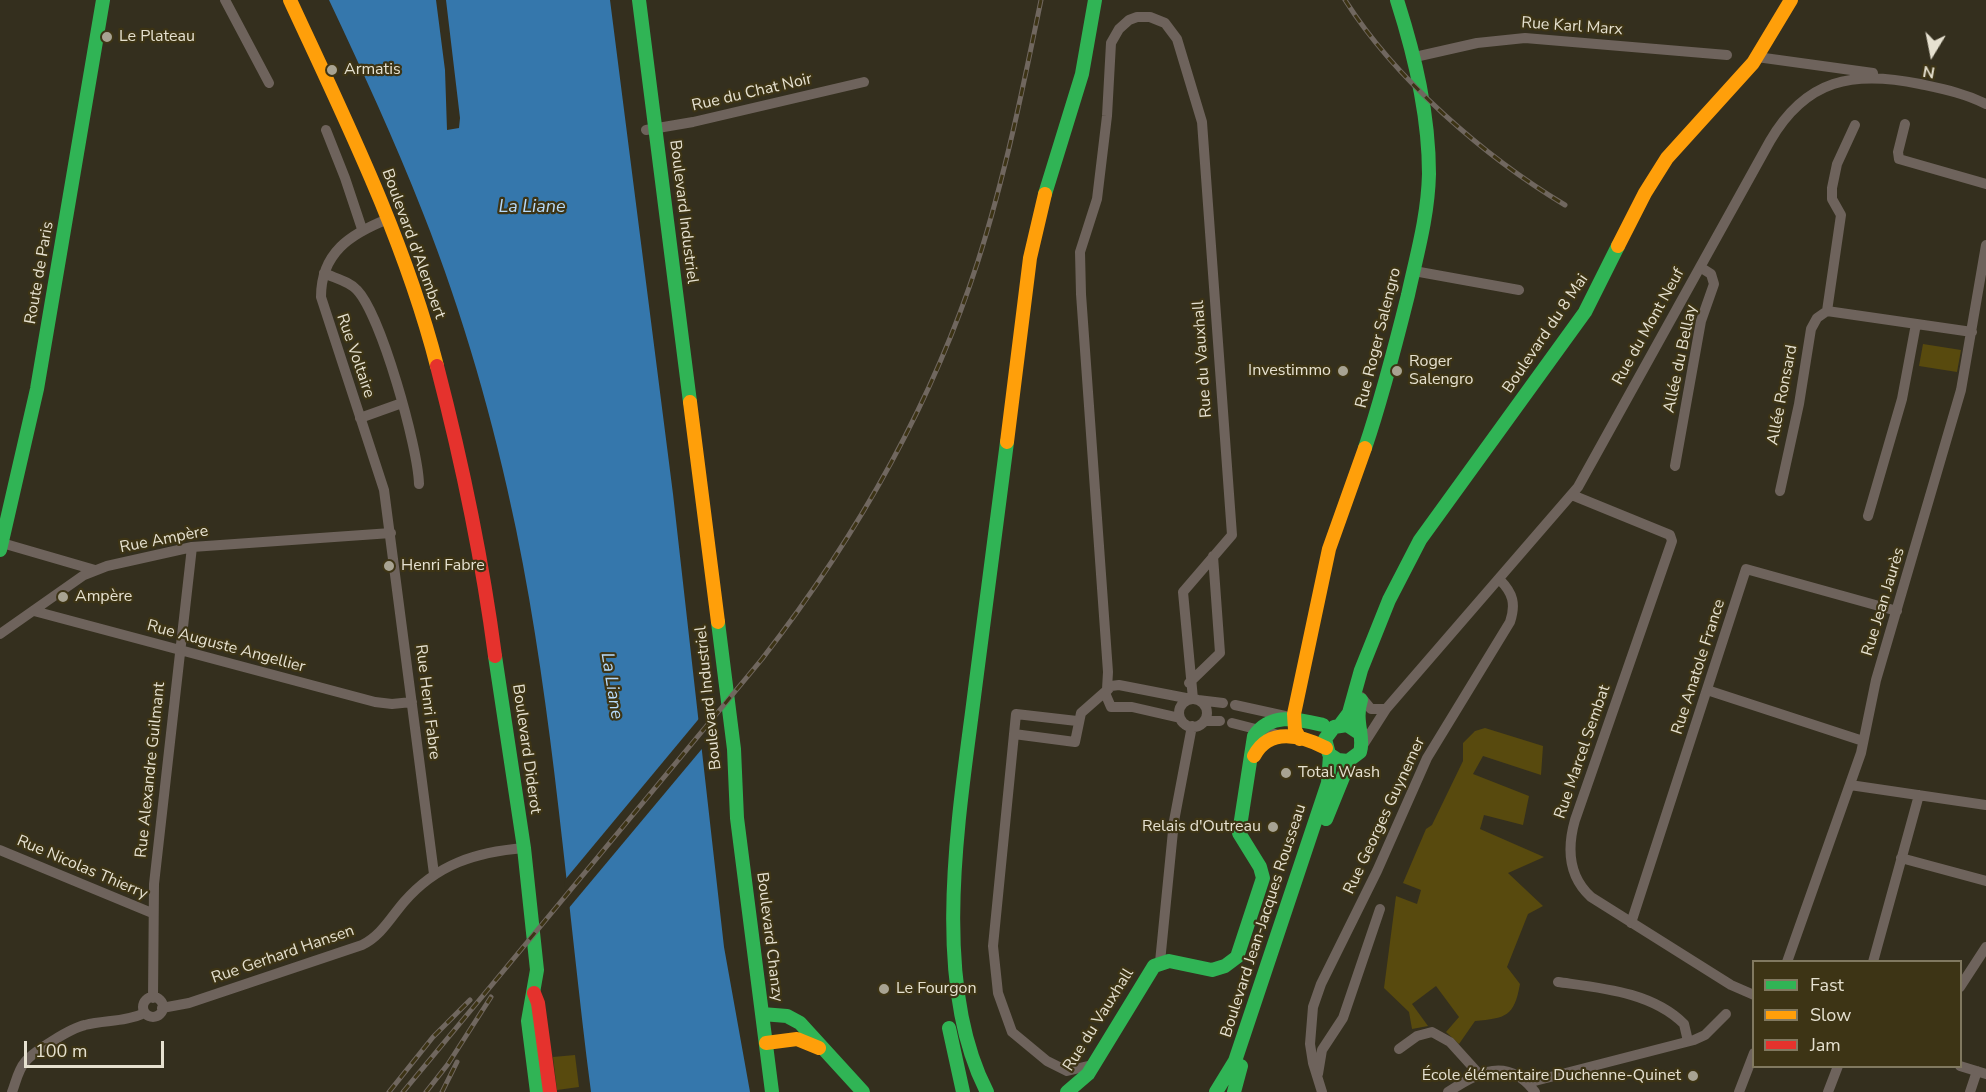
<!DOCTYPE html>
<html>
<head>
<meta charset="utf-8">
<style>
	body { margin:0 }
	#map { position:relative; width:1986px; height:1092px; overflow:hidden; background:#342f1e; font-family:"Nunito Sans",sans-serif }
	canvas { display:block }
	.legend { position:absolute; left:1752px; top:960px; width:210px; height:108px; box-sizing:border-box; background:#3d3415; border:2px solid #817960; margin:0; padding:8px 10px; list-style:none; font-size:18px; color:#e6e1d0 }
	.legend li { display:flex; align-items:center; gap:12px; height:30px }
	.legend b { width:30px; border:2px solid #817960 }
	.north { position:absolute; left:1902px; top:24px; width:60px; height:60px; -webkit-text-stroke:4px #3d3415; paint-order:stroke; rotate:190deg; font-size:16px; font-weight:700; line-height:24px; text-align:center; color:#e6e1d0 }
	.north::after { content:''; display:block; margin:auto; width:21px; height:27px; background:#e6e1d0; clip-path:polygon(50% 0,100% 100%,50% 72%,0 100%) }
	.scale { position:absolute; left:24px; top:1041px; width:140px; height:27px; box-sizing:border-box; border:3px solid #e6e1d0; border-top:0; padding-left:8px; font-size:18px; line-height:21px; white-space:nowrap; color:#e6e1d0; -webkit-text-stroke:4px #3d3415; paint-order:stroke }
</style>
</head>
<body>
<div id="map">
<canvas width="1986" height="1092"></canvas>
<ul class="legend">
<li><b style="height:8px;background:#30b455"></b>Fast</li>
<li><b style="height:8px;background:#ff9f0a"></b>Slow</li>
<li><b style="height:8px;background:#e5322d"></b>Jam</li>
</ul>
<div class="north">N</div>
<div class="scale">100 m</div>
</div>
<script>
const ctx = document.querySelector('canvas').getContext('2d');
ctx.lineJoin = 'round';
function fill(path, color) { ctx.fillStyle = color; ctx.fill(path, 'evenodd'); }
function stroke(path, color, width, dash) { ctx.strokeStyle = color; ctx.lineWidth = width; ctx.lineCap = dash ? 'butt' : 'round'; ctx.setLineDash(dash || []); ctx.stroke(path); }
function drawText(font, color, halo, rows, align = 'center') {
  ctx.font = font + ' "Nunito Sans",sans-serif'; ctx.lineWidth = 4.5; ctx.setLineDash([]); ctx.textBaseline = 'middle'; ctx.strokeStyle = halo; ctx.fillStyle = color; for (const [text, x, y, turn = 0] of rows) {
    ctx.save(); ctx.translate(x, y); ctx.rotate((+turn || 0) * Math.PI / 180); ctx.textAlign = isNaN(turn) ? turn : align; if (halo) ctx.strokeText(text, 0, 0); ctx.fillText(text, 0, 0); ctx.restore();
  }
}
const green = new Path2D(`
	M 1923,344 L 1961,350 L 1957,372 L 1919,366 Z
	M 1485,728 L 1543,746 L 1541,775 L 1483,756 L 1473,774 L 1529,796 L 1523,825 L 1484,815 L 1480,829 L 1544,857 L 1508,873 L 1543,906 L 1528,914 L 1507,967 L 1520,984 C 1514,1017 1506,1018 1475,1021 L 1459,1044 L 1446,1032 L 1459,1017 L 1436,986 L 1412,1004 L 1428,1026 L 1412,1029 L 1409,1012 L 1384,988 L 1396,896 L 1417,904 L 1421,890 L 1403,883 L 1426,829 L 1432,825 L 1463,761 L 1463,743 L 1475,731 Z
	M 575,1055 L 579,1087 L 557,1090 L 553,1057 Z`);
const water = new Path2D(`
	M 329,0 L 436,0 L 445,70 L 447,130 L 459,128 L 460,118 L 446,0 L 610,0 L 673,494 L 724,947 L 750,1092 L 591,1092 C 567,904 554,714 516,529 C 494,422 463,314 423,213 C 395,141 362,70 329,0 Z`);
const pier = new Path2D(`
	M 702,715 L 706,744 L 568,909 L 564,881 Z`);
const street = new Path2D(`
	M 225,0 L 269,83
	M 1415,57 L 1477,43 L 1525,38 L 1727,55
	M 1757,57 L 1873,73
	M 1905,124 L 1898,152 L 1899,159 L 1986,184
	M 326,130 L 345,178 L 362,229
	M 646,130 L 693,122 L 864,82
	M 388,219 C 350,234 321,253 321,297 L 384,490 L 434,874
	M 1414,271 L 1519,290
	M 324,273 C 334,278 349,281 357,290 C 381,315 418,447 419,484
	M 1827,311 L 1841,215 L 1832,199 L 1832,188 L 1837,164 L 1855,125
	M 360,418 L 402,403
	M 1675,466 L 1701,321 L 1714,284 L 1711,274 L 1700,267
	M 1780,491 L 1799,404 L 1811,329 L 1817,318 L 1827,311 L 1972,332
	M 1572,495 L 1670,535 L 1672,541 L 1575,820 C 1567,848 1568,876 1591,897 L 1731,985 L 1754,995
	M 1868,516 L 1902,399 L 1916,324
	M 2,543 L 95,570
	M 34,611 L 375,702 L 392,704 L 412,702
	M 0,634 L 84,575 L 107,566 L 192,547 L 391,533
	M 1189,683 L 1220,653 L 1213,556
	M 1107,689 L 1108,672 L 1081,294 L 1080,252 L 1097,199 L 1107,116 L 1111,43 L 1119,29 L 1129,20 L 1137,17 L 1150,17 L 1165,23 L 1177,39 L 1202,122 L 1232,535 L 1183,592 L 1193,699
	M 1707,690 L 1863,741
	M 1361,697 L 1371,709 L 1386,709
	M1179 713a14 14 0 1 1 28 0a14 14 0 1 1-28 0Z
	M 1198,700 L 1223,703
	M 1235,705 L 1285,716
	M 1180,718 L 1132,707 L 1111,707 L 1105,693 L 1111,686 L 1119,685 L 1191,699
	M 1077,721 L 1016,714 L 993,946 L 998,993 L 1012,1032 L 1047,1061 L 1067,1071 L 1092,1065
	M 1204,721 L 1220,721
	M 1232,723 L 1283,736
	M 1014,734 L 1075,742 L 1081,713 L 1106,691
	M 1363,745 L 1386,709 L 1578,487 L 1770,141 C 1806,79 1853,70 1920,84 C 1943,89 1964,93 1986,104
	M 1850,785 L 1986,805
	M 0,850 L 152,913
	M 1901,858 L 1986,881
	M 1631,923 L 1746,569 L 1897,611
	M 1160,962 L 1174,821 L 1192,726
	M 1787,962 L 1861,753 L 1876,680 L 1961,390 L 1986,245
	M 1873,962 L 1919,795
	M 1558,982 C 1601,988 1652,992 1684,1024 L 1688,1041
	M 1960,987 L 1986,947
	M143 1007a10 10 0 1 1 20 0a10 10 0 1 1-20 0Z
	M 153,998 L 154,884 L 192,547
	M 162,1008 L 189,1003 L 362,945 C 381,936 391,917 404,902 C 437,864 476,852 524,848
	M 1399,1049 L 1417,1036 L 1432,1032 L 1450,1042 L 1479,1074
	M 1960,1066 L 1986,1074
	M 1318,1074 L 1322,1050 L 1343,1018 L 1380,909
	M 1527,1083 L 1694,1040 L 1705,1035 L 1726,1014
	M 12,1092 C 16,1082 18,1070 25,1062 C 34,1051 71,1028 85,1025 C 106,1020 125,1022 145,1013
	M 1322,1092 L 1313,1063 L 1310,1044 L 1313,1007 L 1321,984 L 1377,871 L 1427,758 L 1510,622 C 1516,604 1513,593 1500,580
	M 1448,1092 C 1479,1072 1507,1056 1535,1092
	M 1739,1092 L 1754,1053
	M 1828,1092 L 1838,1066
	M 1970,1092 L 1977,1071`);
const fast = new Path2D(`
	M 639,0 L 690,402
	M 1045,194 L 1082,74 L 1095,0
	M 1365,448 C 1382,398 1395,347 1408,295 C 1417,254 1428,216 1429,174 C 1429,114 1415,56 1397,0
	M 0,550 L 37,389 L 103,0
	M 718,622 L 734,749 L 737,818 L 772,1092
	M 495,656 L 524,848 L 537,970 L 528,1021 L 537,1092
	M 1340,725 L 1349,713 L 1361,670 L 1389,600 L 1420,540 L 1585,312 L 1618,246
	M 1359,733 L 1347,725 L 1334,727 L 1325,739 L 1329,754 L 1338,760 L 1348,761 L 1360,752 C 1365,736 1354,722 1361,700
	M 1326,819 L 1350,760
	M 762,1014 L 787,1016 L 800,1023 L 863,1092
	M 949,1028 L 963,1092
	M 987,1092 C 929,980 960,810 975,689 C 986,607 996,524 1007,442
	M 1067,1092 L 1088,1074 L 1154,966 L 1169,961 L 1212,970 L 1225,966 L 1237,957 L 1263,878 L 1260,867 L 1239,833 L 1254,736 C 1271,712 1297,719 1323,725
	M 1216,1092 L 1235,1061 L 1328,783 L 1330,755
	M 1234,1092 L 1241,1066`);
const slow = new Path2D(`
	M 290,0 C 345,119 404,238 437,366
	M 1618,246 L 1645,193 L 1667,158 L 1753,63 L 1791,0
	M 690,402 L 718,622
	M 1007,442 L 1030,258 L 1045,194
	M 1300,739 L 1295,730 L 1294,714 L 1329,549 L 1365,448
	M 1254,756 C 1269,727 1301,735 1326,748
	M 766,1043 L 797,1039 L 819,1048`);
const jam = new Path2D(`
	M 437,366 C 462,462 482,557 495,656
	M 534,993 L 538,1003 L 550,1092`);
const rail = new Path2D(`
	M 1345,0 C 1395,79 1485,157 1565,205
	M 389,1092 L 433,1037 L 470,1000
	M 403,1092 L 762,659 C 855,539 931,407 978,261 C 1005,176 1023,88 1041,0
	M 426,1092 L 448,1064 L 491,997
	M 442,1092 L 457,1062`);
const markers = [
	[107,37,6,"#a8a392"],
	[332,70,6,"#a8a392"],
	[1343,371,6,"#a8a392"],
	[1397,371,6,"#a8a392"],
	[389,566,6,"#a8a392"],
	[63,597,6,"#a8a392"],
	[1286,773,6,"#a8a392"],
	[1273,827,6,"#a8a392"],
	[884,989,6,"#a8a392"],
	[1693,1076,6,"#a8a392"]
];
const streetNames = [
	["Rue Karl Marx",1572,27,4],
	["Rue du Chat Noir",752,93,-13],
	["Boulevard Industriel",683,212,83],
	["Boulevard d'Alembert",413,244,70],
	["Route de Paris",40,273,-80],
	["Rue du Mont Neuf",1649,327,-61],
	["Boulevard du 8 Mai",1546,334,-56],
	["Rue Roger Salengro",1379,338,-76],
	["Rue Voltaire",355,356,71],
	["Rue du Vauxhall",1203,359,-94],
	["Allée du Bellay",1681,359,-78],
	["Allée Ronsard",1783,395,-79],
	["Rue Ampère",164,540,-11],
	["Rue Jean Jaurès",1884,602,-73],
	["Rue Auguste Angellier",226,647,15],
	["Rue Anatole France",1699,667,-72],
	["Boulevard Industriel",709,698,-96],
	["Rue Henri Fabre",427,702,83],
	["Boulevard Diderot",526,749,82],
	["Rue Marcel Sembat",1583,752,-71],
	["Rue Alexandre Guilmant",151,770,-84],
	["Rue Georges Guynemer",1385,816,-65],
	["Rue Nicolas Thierry",82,868,23],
	["Boulevard Jean-Jacques Rousseau",1264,921,-72],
	["Boulevard Chanzy",769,937,83],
	["Rue Gerhard Hansen",283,955,-19],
	["Rue du Vauxhall",1099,1020,-58]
];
const poiNames = [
	["Le Plateau",119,37],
	["Armatis",344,70],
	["Roger",1409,362],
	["Salengro",1409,380],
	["Investimmo",1331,371,"right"],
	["Henri Fabre",401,566],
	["Ampère",75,597],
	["Total Wash",1298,773],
	["Relais d'Outreau",1261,827,"right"],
	["Le Fourgon",896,989],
	["École élémentaire Duchenne-Quinet",1681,1076,"right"]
];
const waterNames = [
	["La Liane",532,208],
	["La Liane",611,686,81]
];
fill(green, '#584a0e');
fill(water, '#3577ac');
fill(pier, '#342f1e');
stroke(street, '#6e635c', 10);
stroke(fast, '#30b455', 14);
stroke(slow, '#ff9f0a', 14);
stroke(jam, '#e5322d', 14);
stroke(rail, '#70675f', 5);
stroke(rail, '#3d3415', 3, [9]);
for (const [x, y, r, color] of markers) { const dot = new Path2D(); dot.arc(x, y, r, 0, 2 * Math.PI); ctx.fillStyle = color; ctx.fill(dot); stroke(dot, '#3d3415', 2); }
drawText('16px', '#e6e1d0', '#3d3415', streetNames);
drawText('16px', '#e6e1d0', '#3d3415', poiNames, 'left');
drawText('italic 18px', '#b7dafb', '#3d3415', waterNames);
</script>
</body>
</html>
